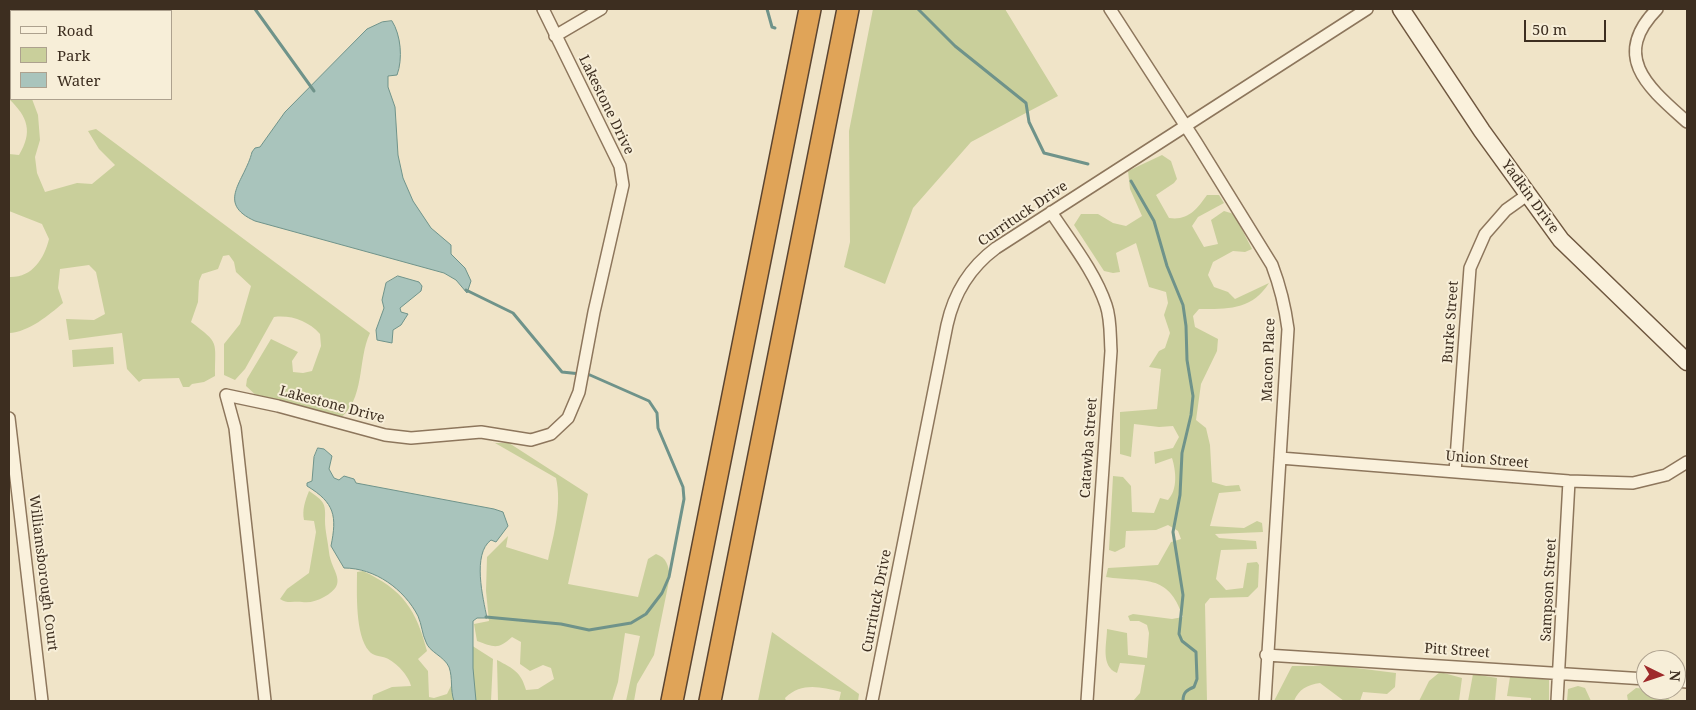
<!DOCTYPE html>
<html>
<head>
<meta charset="utf-8">
<style>
	body { margin:0 }
	#map { position:relative; width:1696px; height:710px; overflow:hidden; background:#f0e4c8; font-family:"Noto Serif",serif }
	canvas { display:block }
	.frame { position:absolute; inset:0; border:10px solid #3d2e20; pointer-events:none }
	.legend { position:absolute; left:10px; top:10px; width:162px; height:90px; box-sizing:border-box; background:#f7eed8; border:1px solid #ada18e; margin:0; padding:6px 9px; list-style:none; font-size:15px; color:#3d2e20 }
	.legend li { display:flex; align-items:center; gap:10px; height:25px }
	.legend b { width:25px; border:1px solid #ada18e }
	.north { position:absolute; left:1636px; top:650px; width:50px; height:50px; box-sizing:border-box; background:#f7eed8; border:1px solid #ada18e; border-radius:50%; rotate:94deg; font-size:14px; font-weight:700; line-height:20px; text-align:center; color:#3d2e20 }
	.north::after { content:''; display:block; margin:auto; width:18px; height:22px; background:#9e2a2b; clip-path:polygon(50% 0,100% 100%,50% 72%,0 100%) }
	.scale { position:absolute; left:1524px; top:20px; width:82px; height:22px; box-sizing:border-box; border:2px solid #3d2e20; border-top:0; padding-left:6px; font-size:15px; line-height:18px; white-space:nowrap; color:#3d2e20; -webkit-text-stroke:4px #f7eed8; paint-order:stroke }
</style>
</head>
<body>
<div id="map">
<canvas width="1696" height="710"></canvas>
<div class="frame"></div>
<ul class="legend">
<li><b style="height:6px;background:#faf1dc"></b>Road</li>
<li><b style="height:14px;background:#c9cf9b"></b>Park</li>
<li><b style="height:14px;background:#a9c4bc"></b>Water</li>
</ul>
<div class="north">N</div>
<div class="scale">50 m</div>
</div>
<script>
const ctx = document.querySelector('canvas').getContext('2d');
ctx.lineJoin = 'round';
function fill(path, color) { ctx.fillStyle = color; ctx.fill(path, 'evenodd'); }
function stroke(path, color, width, dash) { ctx.strokeStyle = color; ctx.lineWidth = width; ctx.lineCap = dash ? 'butt' : 'round'; ctx.setLineDash(dash || []); ctx.stroke(path); }
function drawText(font, color, halo, rows, align = 'center') {
  ctx.font = font + ' "Noto Serif",serif'; ctx.lineWidth = 4; ctx.setLineDash([]); ctx.textBaseline = 'middle'; ctx.strokeStyle = halo; ctx.fillStyle = color; for (const [text, x, y, turn = 0] of rows) {
    ctx.save(); ctx.translate(x, y); ctx.rotate((+turn || 0) * Math.PI / 180); ctx.textAlign = isNaN(turn) ? turn : align; if (halo) ctx.strokeText(text, 0, 0); ctx.fillText(text, 0, 0); ctx.restore();
  }
}
const green = new Path2D(`
	M 873,9 L 1005,9 L 1058,96 L 971,142 L 913,208 L 885,284 L 844,267 L 850,242 L 849,131 Z
	M 9,66 L 11,69 L 11,99 L 32,99 L 38,115 L 40,140 L 35,157 L 37,173 L 45,192 L 77,183 L 92,184 L 115,165 L 99,149 L 88,131 L 96,129 L 370,333 C 357,360 366,400 338,420 L 259,398 L 246,386 L 247,379 L 271,339 L 298,352 L 292,361 L 293,372 L 303,373 L 312,371 L 321,346 L 320,334 C 308,321 292,315 274,317 L 245,369 L 235,380 L 224,375 L 224,344 L 240,324 L 251,286 L 236,272 L 234,262 L 229,255 L 223,256 L 218,269 L 202,274 L 199,281 L 198,302 L 191,322 C 220,344 215,340 215,376 L 204,382 L 192,384 L 189,387 L 183,387 L 179,378 L 143,379 L 139,382 L 127,369 L 122,333 L 69,340 L 66,319 L 94,320 L 105,314 L 96,272 L 89,265 L 60,269 L 58,288 L 63,303 C 49,315 29,332 9,333 L 9,277 C 32,278 44,259 49,239 L 42,224 L 9,211 L 9,154 L 19,155 C 33,132 28,117 9,99 Z
	M 1162,155 L 1171,161 L 1177,179 L 1174,183 L 1156,195 L 1169,218 C 1188,221 1197,209 1207,195 L 1219,195 L 1224,203 L 1198,217 L 1192,226 L 1204,247 L 1218,244 L 1211,220 L 1224,211 L 1234,214 L 1252,249 L 1245,252 L 1233,251 L 1213,262 L 1208,275 L 1214,287 L 1228,292 L 1235,299 L 1269,283 C 1252,310 1228,309 1199,309 L 1193,316 L 1195,327 L 1218,339 L 1217,351 L 1201,384 L 1196,420 L 1206,428 L 1210,445 L 1212,482 L 1226,486 L 1239,485 L 1241,491 L 1219,493 L 1210,526 L 1244,528 L 1257,521 L 1262,523 L 1263,532 L 1215,534 L 1219,538 L 1256,541 L 1257,549 L 1221,550 L 1216,579 L 1226,590 L 1243,588 L 1247,563 L 1257,562 L 1259,565 L 1258,587 L 1248,597 L 1210,598 L 1205,604 L 1207,701 L 1133,701 L 1140,693 L 1145,665 L 1120,663 L 1117,673 C 1100,666 1107,643 1107,629 L 1127,633 L 1128,655 L 1147,658 L 1149,633 L 1147,625 L 1139,621 L 1130,621 L 1128,616 L 1133,614 L 1172,619 L 1183,617 C 1168,572 1144,583 1106,577 L 1108,568 L 1158,565 L 1171,542 L 1181,539 L 1178,531 L 1168,525 L 1156,530 L 1126,531 L 1125,547 L 1115,552 L 1109,550 L 1113,476 L 1123,477 L 1131,486 L 1132,512 L 1154,513 L 1160,498 L 1168,500 C 1178,489 1176,471 1172,458 L 1155,464 L 1154,452 L 1173,448 L 1179,437 L 1173,426 L 1159,427 L 1134,424 L 1131,457 L 1120,454 L 1120,412 L 1157,409 L 1161,369 L 1149,367 L 1159,351 L 1165,348 L 1170,333 L 1164,315 L 1168,303 L 1166,292 L 1149,287 L 1136,243 L 1116,253 L 1120,272 L 1113,273 L 1104,271 L 1074,225 L 1081,214 L 1098,214 L 1113,223 L 1126,226 L 1142,216 L 1130,189 L 1128,171 Z
	M 113,347 L 114,364 L 73,367 L 72,350 Z
	M 495,443 L 509,443 L 588,494 L 568,584 L 638,597 L 648,559 L 656,554 C 667,558 668,565 670,576 L 654,655 L 637,684 L 634,701 L 626,701 L 640,636 L 625,633 L 618,682 L 612,701 L 498,701 L 497,660 C 514,669 521,672 526,690 L 538,689 L 554,679 L 551,668 L 543,665 L 530,671 L 520,664 L 521,642 L 512,637 C 498,650 494,647 477,641 L 474,624 L 489,621 L 486,591 L 487,557 L 508,536 L 506,547 L 548,560 C 554,534 562,505 556,478 Z
	M 309,491 C 324,501 326,503 325,521 C 325,530 328,542 329,552 C 331,572 350,583 324,597 C 317,601 310,603 302,602 C 294,601 287,604 280,599 L 287,589 L 309,573 L 316,532 L 314,521 L 304,520 C 302,510 305,501 309,491 Z
	M 363,571 C 403,590 416,609 427,651 L 418,659 L 428,671 L 429,697 L 434,698 L 447,694 L 471,645 L 493,659 L 491,701 L 372,701 L 373,695 L 392,687 L 411,686 C 409,676 396,662 386,658 C 381,656 373,656 369,651 C 355,635 357,593 357,572 Z
	M 772,632 L 859,694 L 858,701 L 839,701 L 841,692 C 820,687 802,682 785,698 L 786,701 L 758,701 Z
	M 1292,666 L 1340,666 L 1396,673 L 1395,687 L 1387,694 L 1363,692 L 1360,701 L 1344,701 L 1320,683 C 1307,685 1299,689 1294,701 L 1274,701 Z
	M 1440,672 L 1462,678 L 1459,701 L 1419,701 L 1429,681 Z
	M 1473,674 L 1497,678 L 1495,701 L 1468,701 Z
	M 1510,677 L 1530,677 L 1549,680 L 1549,701 L 1531,701 L 1531,698 L 1507,696 Z
	M 1578,686 L 1585,688 L 1591,701 L 1567,701 L 1568,689 Z
	M 1636,688 L 1665,690 L 1670,701 L 1628,701 L 1627,695 Z`);
const water = new Path2D(`
	M 392,21 C 401,35 403,59 397,75 L 388,76 L 388,87 L 395,107 L 398,155 L 403,178 L 413,201 L 431,228 L 451,245 L 451,254 L 465,268 L 471,281 L 467,293 L 456,280 L 444,273 L 255,221 C 215,203 245,181 252,152 L 255,148 L 260,147 L 285,112 L 367,29 L 382,22 Z
	M 398,276 L 419,282 L 422,286 L 421,291 L 400,308 L 401,312 L 408,314 L 401,325 L 393,330 L 392,343 L 377,340 L 376,330 L 384,308 L 382,300 L 386,283 Z
	M 318,448 L 324,449 L 332,456 L 329,469 L 334,478 L 339,480 L 344,476 L 354,479 L 356,483 L 494,509 L 503,512 L 508,526 L 496,542 L 491,540 C 472,554 483,598 487,618 L 477,618 L 473,621 L 473,668 L 476,701 L 454,701 C 450,690 453,678 449,667 C 444,656 429,652 426,642 C 422,634 422,625 418,616 C 404,589 375,568 344,568 L 331,546 C 337,516 335,503 307,486 L 307,483 L 312,481 L 314,457 Z`);
const stream = new Path2D(`
	M 255,9 L 314,91
	M 767,9 L 772,27 L 775,28
	M 918,9 L 955,46 L 1026,103 L 1029,122 L 1044,153 L 1088,164
	M 1131,181 L 1154,221 L 1167,266 L 1183,305 L 1186,326 L 1187,360 L 1193,396 L 1191,415 L 1182,453 L 1180,495 L 1173,532 L 1183,595 L 1179,634 L 1182,641 L 1196,652 L 1197,679 L 1194,687 C 1187,690 1183,692 1183,701
	M 466,290 L 513,313 L 562,372 L 590,375 L 649,401 L 657,413 L 658,428 L 683,487 L 684,499 L 669,577 L 662,593 L 646,614 L 631,623 L 589,630 L 561,624 L 486,617`);
const street = new Path2D(`
	M 1110,9 L 1196,142 L 1272,265 C 1280,286 1285,306 1288,329 L 1265,701
	M 1657,9 C 1610,57 1649,88 1687,122
	M 555,36 L 601,9
	M 9,54 L 11,54
	M 1051,212 C 1070,241 1095,272 1106,305 C 1111,319 1110,336 1111,351 L 1087,701
	M 226,395 L 278,406 L 385,435 L 411,438 L 481,432 L 531,440 L 551,434 L 568,418 L 579,392 L 594,312 L 623,185 L 620,166 L 543,9
	M 226,395 L 235,428 L 265,701
	M 9,418 L 42,701
	M 1280,458 L 1569,481 L 1633,483 L 1666,475 L 1687,462
	M 1455,472 L 1470,268 L 1485,234 L 1506,210 L 1527,195
	M 1266,655 L 1646,679
	M 1676,681 L 1687,682
	M 872,701 L 947,325 C 954,293 969,268 996,248 L 1367,9
	M 1557,701 L 1569,481`);
const secondary = new Path2D(`
	M 1401,9 L 1482,131 L 1561,240 L 1687,362`);
const highway = new Path2D(`
	M 672,701 L 810,9
	M 710,701 L 848,9`);
const streetNames = [
	["Lakestone Drive",606,105,64],
	["Yadkin Drive",1530,197,54],
	["Currituck Drive",1023,214,-34],
	["Burke Street",1451,322,-86],
	["Macon Place",1269,360,-88],
	["Lakestone Drive",332,405,15],
	["Catawba Street",1089,448,-86],
	["Union Street",1487,460,5],
	["Williamsborough Court",43,573,83],
	["Sampson Street",1549,590,-87],
	["Currituck Drive",877,601,-79],
	["Pitt Street",1457,651,4]
];
fill(green, '#c9cf9b');
fill(water, '#a9c4bc');
stroke(water, '#6f938a', 1);
stroke(stream, '#6f938a', 3);
stroke(street, '#8d765c', 14);
stroke(secondary, '#6f573f', 19);
stroke(highway, '#5b4430', 24);
stroke(street, '#faf1dc', 11);
stroke(secondary, '#faf1dc', 16);
stroke(highway, '#e0a458', 21);
drawText('14px', '#3d2e20', '#f7eed8', streetNames);
</script>
</body>
</html>
